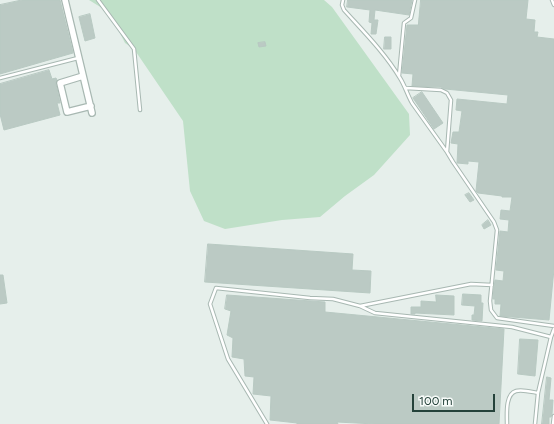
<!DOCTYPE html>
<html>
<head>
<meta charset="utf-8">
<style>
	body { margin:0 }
	#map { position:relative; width:554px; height:424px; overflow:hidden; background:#e6efeb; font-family:Figtree,sans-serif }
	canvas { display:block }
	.scale { position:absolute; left:412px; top:394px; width:83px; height:18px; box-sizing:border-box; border:2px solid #24423a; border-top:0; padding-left:5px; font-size:12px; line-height:14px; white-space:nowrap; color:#24423a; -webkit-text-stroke:3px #f7fbf9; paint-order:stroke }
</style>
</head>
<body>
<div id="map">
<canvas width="554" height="424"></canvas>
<div class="scale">100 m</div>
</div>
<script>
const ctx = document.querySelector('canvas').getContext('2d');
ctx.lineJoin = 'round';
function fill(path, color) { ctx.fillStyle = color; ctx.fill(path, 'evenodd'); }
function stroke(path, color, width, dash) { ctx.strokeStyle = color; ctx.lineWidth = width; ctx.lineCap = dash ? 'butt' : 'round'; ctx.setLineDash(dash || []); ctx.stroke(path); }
const green = new Path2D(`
	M 89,0 L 324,0 L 332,7 L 409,114 L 410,135 L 374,175 L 345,196 L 320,217 L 282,220 L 225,229 L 204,221 L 190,191 L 183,121 L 134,49 L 125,43 L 110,13 Z`);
const building = new Path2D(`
	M 22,0 L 60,0 L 73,53 L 0,74 L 0,5 Z
	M 348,0 L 412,0 L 409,15 L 375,10 L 374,20 L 378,20 L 376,34 L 371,34 L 372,23 L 369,22 L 370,10 L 347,7 Z
	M 421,0 L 528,0 L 526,19 L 535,20 L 534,32 L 538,32 L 537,37 L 554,39 L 554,269 L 549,320 L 500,316 L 501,304 L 495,304 L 495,299 L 493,299 L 494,287 L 495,280 L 503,281 L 504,271 L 496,270 L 500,231 L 508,232 L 509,220 L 500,219 L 501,210 L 510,211 L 512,197 L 502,197 L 502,196 L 478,193 L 476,191 L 479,162 L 468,161 L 468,164 L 457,163 L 458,144 L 451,143 L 453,132 L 459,132 L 462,111 L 456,110 L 457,99 L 507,104 L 508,95 L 445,89 L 441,87 L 412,86 L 413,74 L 402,73 L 407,25 L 418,25 Z
	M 90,14 L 95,38 L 85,41 L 79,17 Z
	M 385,37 L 391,37 L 391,49 L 384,49 Z
	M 265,42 L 266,46 L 259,47 L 258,43 Z
	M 49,70 L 52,79 L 56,78 L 57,80 L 56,84 L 60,103 L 57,103 L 60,115 L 4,130 L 0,114 L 0,84 Z
	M 422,92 L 443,123 L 434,129 L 413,98 Z
	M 469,193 L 474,200 L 470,202 L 465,195 Z
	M 488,220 L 491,225 L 484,229 L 482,225 Z
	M 208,244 L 353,254 L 352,270 L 371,271 L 370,293 L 205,282 Z
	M 0,275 L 3,275 L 7,303 L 0,304 Z
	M 463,294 L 481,295 L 481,303 L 483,303 L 482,321 L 472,320 L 472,315 L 474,315 L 475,306 L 462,305 Z
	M 227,295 L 325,302 L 325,312 L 504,329 L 499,424 L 375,424 L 337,422 L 338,424 L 297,424 L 297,423 L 270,420 L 271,396 L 253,394 L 254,377 L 245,376 L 244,359 L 232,357 L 233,338 L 227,335 L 231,311 L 225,309 Z
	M 436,295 L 454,296 L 454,315 L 415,313 L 415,314 L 411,314 L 411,307 L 421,307 L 421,301 L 436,302 Z
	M 520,339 L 538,340 L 535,376 L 518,374 Z
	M 547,377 L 551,378 L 549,400 L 553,400 L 552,414 L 551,417 L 549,417 L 549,424 L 542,424 Z`);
const service = new Path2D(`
	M 98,0 L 134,49 L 140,110
	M 343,0 L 342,5 L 344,10 C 364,32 385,53 400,78 C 405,86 407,94 412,103 L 447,152 L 453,162 L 494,222 L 497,230 L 490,301 L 491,310 L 497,318 L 554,326
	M 552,0 L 554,5
	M 399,76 L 404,23 L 411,18 L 415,0
	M 0,78 L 78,58
	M 406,88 L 441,90 L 447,93 L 451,100 L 447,152
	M 360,306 L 471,284 L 492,285
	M 267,424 L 228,359 L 210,304 L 216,288 L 310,298 L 333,299 L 360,306 L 375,313 L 512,327 L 551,337
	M 507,424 C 507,415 505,394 516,391 C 522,389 532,392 538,393
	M 535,424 L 538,393 L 551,337 L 554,329
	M 553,424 L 554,416`);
const minor = new Path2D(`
	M 65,0 L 92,113
	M 83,76 L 60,83 L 67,112 L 91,106`);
fill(green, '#bfe0c8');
fill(building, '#bbcac4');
stroke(building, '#b8c9c2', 1);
stroke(service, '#a8b8b2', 4.5);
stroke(minor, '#a8b8b2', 8);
stroke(service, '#fff', 2.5);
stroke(minor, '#fff', 5.5);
</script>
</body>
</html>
